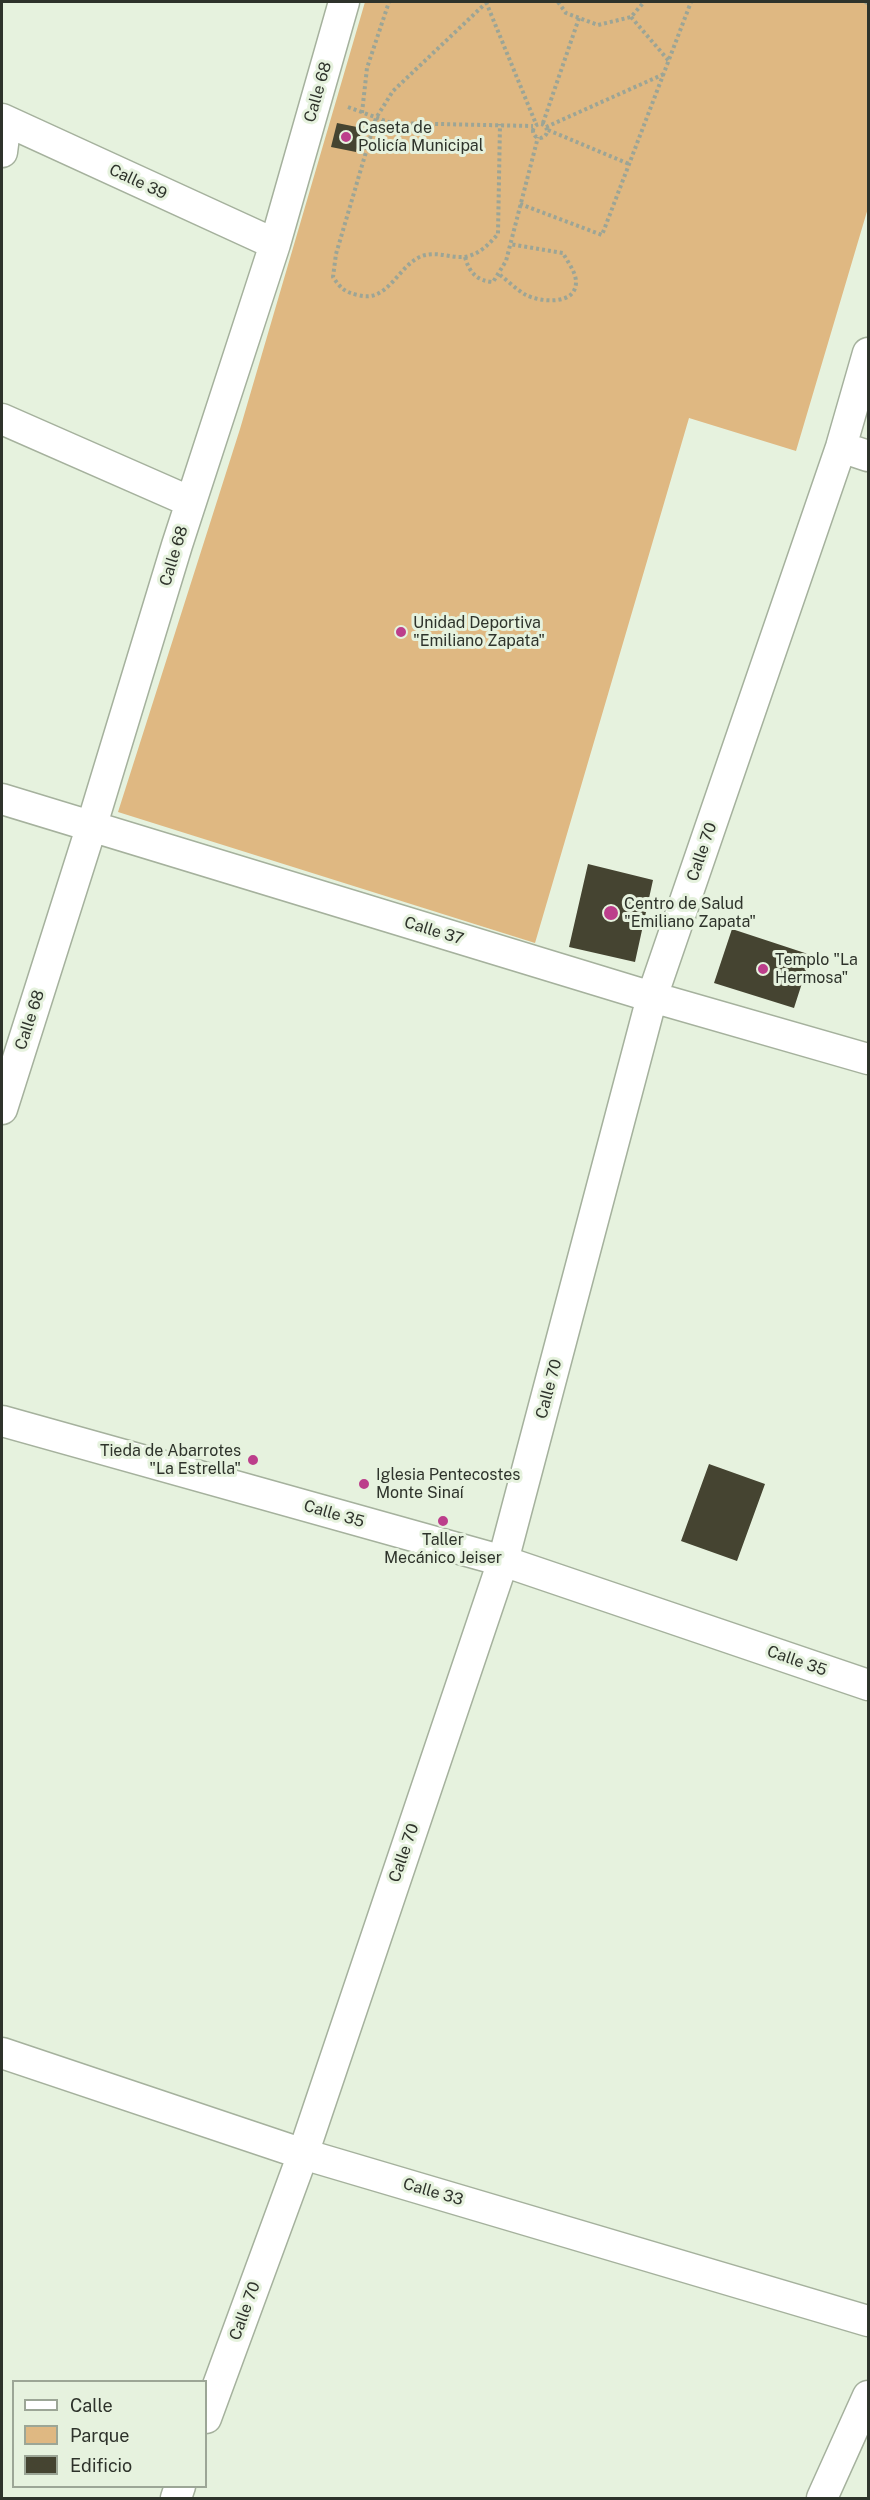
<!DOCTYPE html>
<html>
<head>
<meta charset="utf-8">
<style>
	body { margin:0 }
	#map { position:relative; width:870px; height:2500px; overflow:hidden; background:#e6f2de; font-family:"Public Sans",sans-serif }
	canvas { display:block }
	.frame { position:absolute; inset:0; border:3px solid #2e332b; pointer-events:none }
	.legend { position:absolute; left:12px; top:2380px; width:195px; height:108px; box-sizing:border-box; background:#e6f2de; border:2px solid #9ca696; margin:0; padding:8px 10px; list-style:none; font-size:18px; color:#2e332b }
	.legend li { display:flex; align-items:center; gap:12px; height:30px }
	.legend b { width:30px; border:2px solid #9ca696 }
</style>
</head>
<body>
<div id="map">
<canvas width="870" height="2500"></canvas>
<div class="frame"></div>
<ul class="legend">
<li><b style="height:8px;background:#fff"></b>Calle</li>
<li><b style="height:16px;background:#dfb882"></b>Parque</li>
<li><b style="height:16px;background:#454431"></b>Edificio</li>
</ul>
</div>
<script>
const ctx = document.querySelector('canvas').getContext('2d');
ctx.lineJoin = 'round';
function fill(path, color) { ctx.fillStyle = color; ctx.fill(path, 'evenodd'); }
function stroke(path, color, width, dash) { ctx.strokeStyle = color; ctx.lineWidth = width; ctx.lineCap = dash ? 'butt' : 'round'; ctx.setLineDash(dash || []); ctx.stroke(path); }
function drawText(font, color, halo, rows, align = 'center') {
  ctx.font = font + ' "Public Sans",sans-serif'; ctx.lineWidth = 6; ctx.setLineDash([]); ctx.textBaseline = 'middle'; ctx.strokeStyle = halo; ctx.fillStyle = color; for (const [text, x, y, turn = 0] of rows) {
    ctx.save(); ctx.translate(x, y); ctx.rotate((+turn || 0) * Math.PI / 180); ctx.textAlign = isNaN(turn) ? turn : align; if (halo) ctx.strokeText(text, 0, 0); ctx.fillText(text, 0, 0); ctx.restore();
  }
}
const green = new Path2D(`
	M 365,2 L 868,2 L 868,208 L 796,451 L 689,418 L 535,943 L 118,812 L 240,429 Z`);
const building = new Path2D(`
	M 337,123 L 362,128 L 356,152 L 331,147 Z
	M 588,864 L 653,880 L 635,962 L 569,947 Z
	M 732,929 L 811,955 L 794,1008 L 714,983 Z
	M 709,1464 L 765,1484 L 737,1561 L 681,1541 Z`);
const path = new Path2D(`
	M 486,2 L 536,124
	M 487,2 L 393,91 L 376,118 L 336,254 L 333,277 C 341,289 345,292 358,295 C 388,304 398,265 422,256 C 437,251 450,258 464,257 C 479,255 489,244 498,234 L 500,124
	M 558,2 L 566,13 L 598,25 L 631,17 L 644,2
	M 865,2 L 868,3
	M 631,17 L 669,61
	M 348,107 L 391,123 L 533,126
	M 362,113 L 367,68 L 389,2
	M 543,123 L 579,18
	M533 131a7 7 0 1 1 14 0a7 7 0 1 1-14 0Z
	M 546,127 L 664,74
	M 548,130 L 629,164
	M 383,146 L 383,120
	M 520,204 L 602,235 L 691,2
	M 465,257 C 469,272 477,281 493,282 L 506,261 L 538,137
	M 500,275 C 508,281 517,290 526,295 C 540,302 576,306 576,282 C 576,272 567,261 563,253 L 510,244`);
const street = new Path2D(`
	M 2,119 L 275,244
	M 2,152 L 6,121
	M 2,419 L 191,502
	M 841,447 L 868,456
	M 2,799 L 652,997 L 868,1059
	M 2,1109 L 91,828 L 177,545 L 275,244 L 344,2
	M 2,1421 L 503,1561 L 868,1685
	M 2,2053 L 303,2154 L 868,2321
	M 206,2418 L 303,2154 L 503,1561 L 652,997 L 841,447 L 868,353
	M 176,2498 L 180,2486
	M 822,2498 L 868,2396`);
const markers = [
	[346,137,6,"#bc3e8b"],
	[401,632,6,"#bc3e8b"],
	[611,913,8,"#bc3e8b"],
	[763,969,6,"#bc3e8b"],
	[253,1460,6,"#bc3e8b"],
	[364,1484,6,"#bc3e8b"],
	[443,1521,6,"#bc3e8b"]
];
const streetNames = [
	["Calle 68",318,92,-74],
	["Calle 39",138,182,25],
	["Calle 68",174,556,-73],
	["Calle 70",702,852,-71],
	["Calle 37",434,931,17],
	["Calle 68",30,1020,-72],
	["Calle 70",549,1389,-75],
	["Calle 35",334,1514,16],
	["Calle 35",797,1661,19],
	["Calle 70",404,1853,-71],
	["Calle 33",433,2192,16],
	["Calle 70",245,2311,-70]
];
const poiNames = [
	["Caseta de",358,128],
	["Policía Municipal",358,146],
	["Unidad Deportiva",413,623],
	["\"Emiliano Zapata\"",413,641],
	["Centro de Salud",624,904],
	["\"Emiliano Zapata\"",624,922],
	["Templo \"La",775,960],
	["Hermosa\"",775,978],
	["Tieda de Abarrotes",241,1451,"right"],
	["\"La Estrella\"",241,1469,"right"],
	["Iglesia Pentecostes",376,1475],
	["Monte Sinaí",376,1493],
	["Taller",443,1540,"center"],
	["Mecánico Jeiser",443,1558,"center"]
];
fill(green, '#dfb882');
fill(building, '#454431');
stroke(street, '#a5b19d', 33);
stroke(path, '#9ca596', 4, [3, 3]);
stroke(street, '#fff', 30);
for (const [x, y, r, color] of markers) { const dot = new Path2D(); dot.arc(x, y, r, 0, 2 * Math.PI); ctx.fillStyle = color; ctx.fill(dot); stroke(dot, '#e6f2de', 2); }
drawText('16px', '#2e332b', '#e6f2de', streetNames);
drawText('16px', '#2e332b', '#e6f2de', poiNames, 'left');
</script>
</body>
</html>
